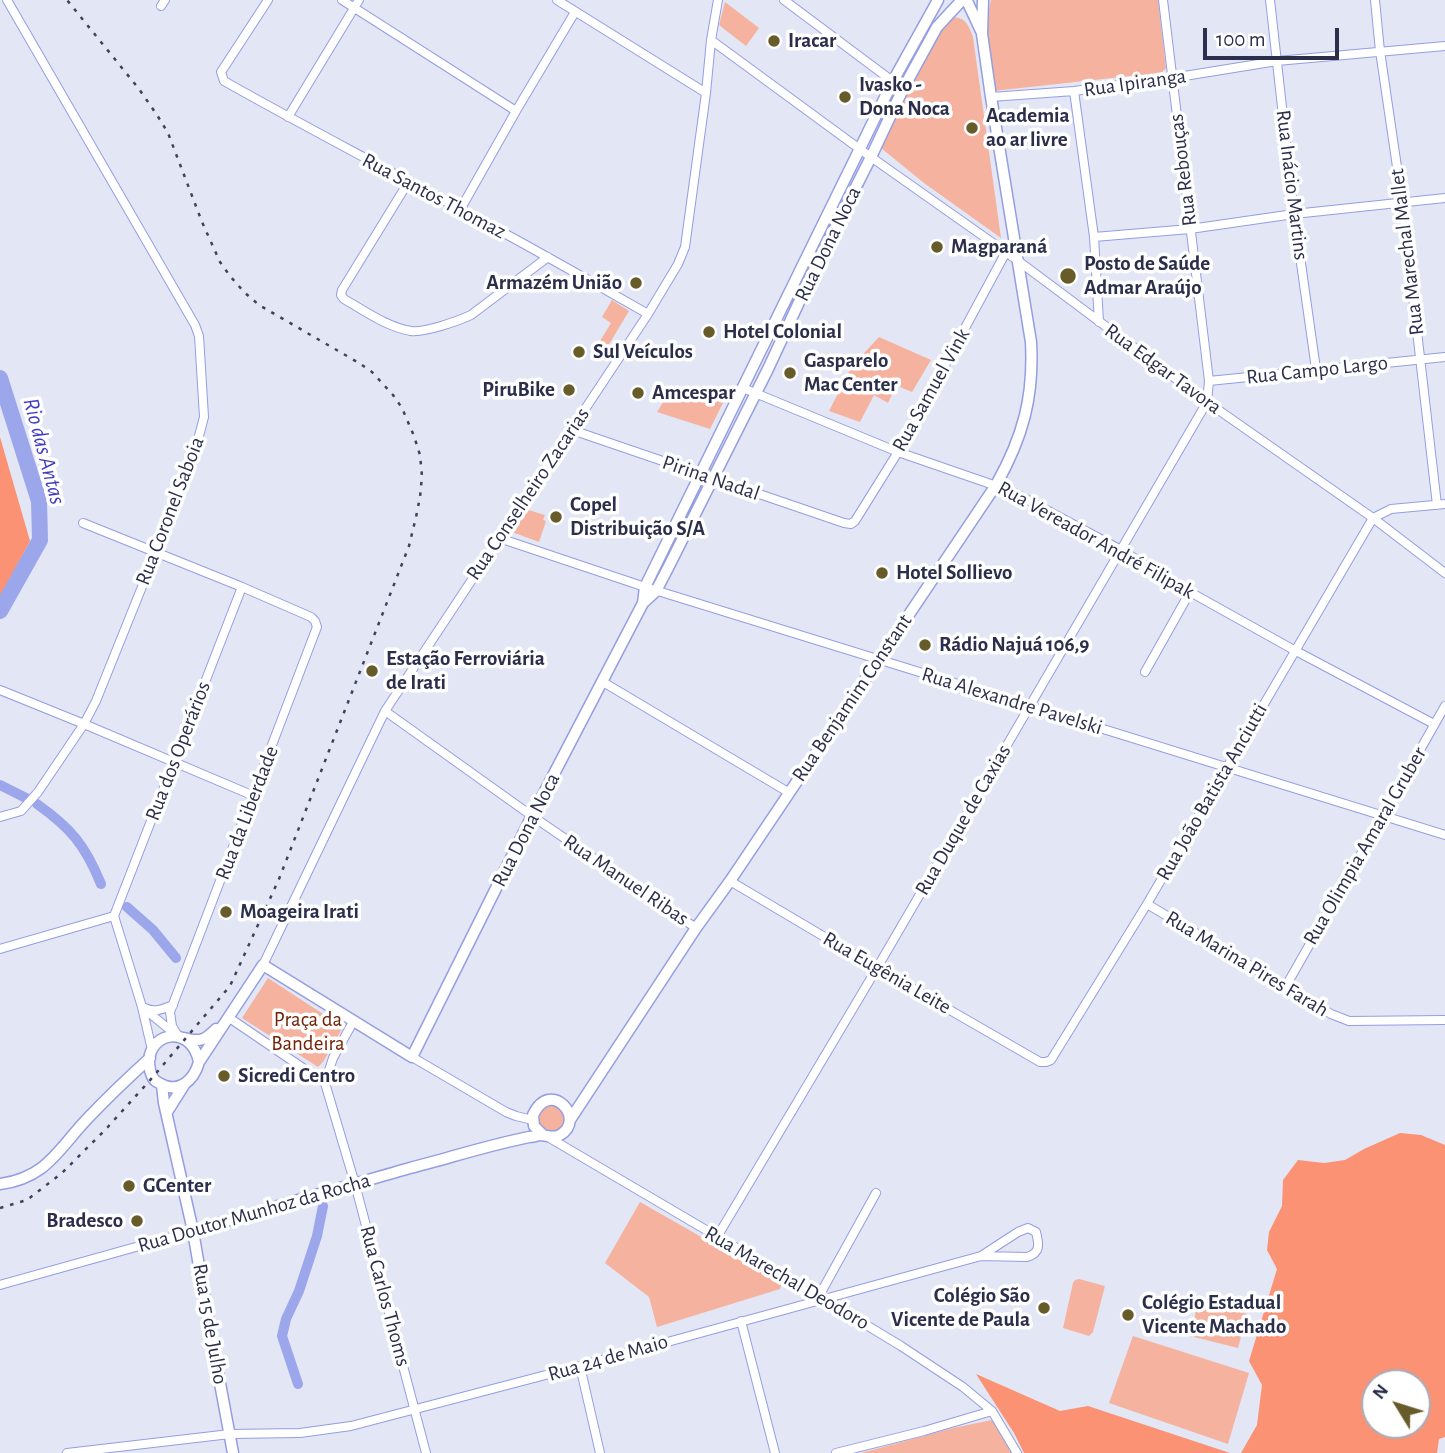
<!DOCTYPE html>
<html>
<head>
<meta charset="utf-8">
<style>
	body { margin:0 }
	#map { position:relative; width:1445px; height:1453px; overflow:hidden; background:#e3e6f5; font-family:"Alegreya Sans",sans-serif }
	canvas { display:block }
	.north { position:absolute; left:1361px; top:1369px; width:70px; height:70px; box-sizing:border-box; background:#fff; border:2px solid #aaacb7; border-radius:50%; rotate:308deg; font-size:19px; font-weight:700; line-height:28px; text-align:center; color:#2b2f4b }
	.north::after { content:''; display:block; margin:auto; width:24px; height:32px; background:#675c29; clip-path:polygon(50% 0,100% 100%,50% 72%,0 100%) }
	.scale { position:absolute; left:1203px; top:28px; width:136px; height:32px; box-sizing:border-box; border:4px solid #2b2f4b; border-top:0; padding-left:9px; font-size:21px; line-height:24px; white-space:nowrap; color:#2b2f4b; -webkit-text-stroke:5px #fff; paint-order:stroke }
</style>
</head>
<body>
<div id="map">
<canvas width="1445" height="1453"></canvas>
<div class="north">N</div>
<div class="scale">100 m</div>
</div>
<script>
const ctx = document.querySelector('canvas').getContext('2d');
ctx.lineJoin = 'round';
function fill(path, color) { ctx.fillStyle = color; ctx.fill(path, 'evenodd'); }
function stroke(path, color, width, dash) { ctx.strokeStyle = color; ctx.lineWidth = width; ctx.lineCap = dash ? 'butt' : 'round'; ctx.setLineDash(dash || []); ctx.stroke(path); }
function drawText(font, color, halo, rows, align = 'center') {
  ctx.font = font + ' "Alegreya Sans",sans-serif'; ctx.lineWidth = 7; ctx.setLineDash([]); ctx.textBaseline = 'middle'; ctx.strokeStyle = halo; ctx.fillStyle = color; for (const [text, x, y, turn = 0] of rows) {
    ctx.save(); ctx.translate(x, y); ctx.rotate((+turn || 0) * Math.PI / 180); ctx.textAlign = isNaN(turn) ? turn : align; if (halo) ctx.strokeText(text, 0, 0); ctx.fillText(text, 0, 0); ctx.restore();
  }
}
const green = new Path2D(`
	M 991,0 L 1158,0 L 1166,68 L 1162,72 L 1158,73 L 993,91 L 987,19 Z
	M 725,2 L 759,28 L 746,46 L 719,25 Z
	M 954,17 C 966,18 969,26 973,37 L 1001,238 L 924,183 L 881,148 L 934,37 L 947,19 Z
	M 612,300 L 629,311 L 608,346 L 600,341 L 611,323 L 602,317 Z
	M 879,337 L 931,360 L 912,392 L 881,379 L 881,381 L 895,388 L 888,403 L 874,395 L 860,422 L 829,411 L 852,366 Z
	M 673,386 L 724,401 L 710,429 L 657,412 Z
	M 525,509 L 545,515 L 543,520 L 546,521 L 539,542 L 512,532 L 512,528 Z
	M 268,978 L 343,1027 L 323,1062 L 318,1067 L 242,1018 Z
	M539 1118a13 13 0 1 1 26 0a13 13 0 1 1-26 0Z
	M 640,1202 L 782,1283 L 780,1289 L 657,1327 L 649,1297 L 605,1263 Z
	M 1079,1279 L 1105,1286 L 1093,1332 L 1089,1336 L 1063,1328 L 1073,1283 L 1075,1280 Z
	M 1198,1303 L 1247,1314 L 1238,1348 L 1190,1336 Z
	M 1133,1336 L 1249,1373 L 1228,1444 L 1109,1403 Z
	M 992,1420 L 1013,1453 L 861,1453 L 953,1428 Z`);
const forest = new Path2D(`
	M 0,437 L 30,541 L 0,597 Z
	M 1400,1133 L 1421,1135 L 1445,1145 L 1445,1437 L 1439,1439 L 1437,1453 L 1241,1453 L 1257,1425 L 1262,1385 L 1249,1361 L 1277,1269 L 1267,1250 L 1269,1232 L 1282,1206 L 1283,1180 L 1298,1160 L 1324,1163 L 1345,1160 L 1364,1149 ZM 1375,1383 L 1417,1383 L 1417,1425 L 1375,1425 Z
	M 976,1374 L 1060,1411 L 1088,1406 L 1230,1453 L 1024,1453 L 1014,1433 Z`);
const canal = new Path2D(`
	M 0,785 L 26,798
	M 37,804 C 71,828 85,845 101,884
	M 127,907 L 153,930 L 176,958
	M 298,1384 L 282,1336 L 286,1319 L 299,1291 L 317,1236 L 323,1206`);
const river = new Path2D(`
	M 0,378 L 39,501 L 40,540 L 0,611`);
const street = new Path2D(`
	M 268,0 L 221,72 L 224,81 C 284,115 345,147 406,180 C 487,223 568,268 648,314
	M 342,0 L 516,111
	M 557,0 L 706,93
	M 784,0 L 903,89
	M 1163,0 L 1209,381
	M 1270,0 L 1294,214 L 1316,369
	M 1375,0 L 1380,51 L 1402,201 L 1437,505
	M 161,6 L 165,0
	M 711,40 L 861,150 L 1017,260 L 1207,402 L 1373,518 L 1445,573
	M 1074,91 L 1094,237 L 1099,322
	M 991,97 L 1074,91 L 1172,78 L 1277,61 L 1445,46
	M 288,117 L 359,0
	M 409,181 L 342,290 L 341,295 L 344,299 C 365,311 387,327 411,331 C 424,333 458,321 471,315 L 548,257
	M 460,210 L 516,111 L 575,12
	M 1094,237 L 1190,229 L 1294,214 L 1445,198
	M 743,388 L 898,452 L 1011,491 L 1121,550 L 1190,592 L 1294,650 L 1434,724
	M 572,430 L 844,523 L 851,524 L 855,521 L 898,452 L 1006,252
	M 83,523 L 242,587 L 311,617 L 315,621 L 317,627 L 170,1012 L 172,1026 L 178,1036
	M 499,538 L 645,587 L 1445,835
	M 1145,672 L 1190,592
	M 603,682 L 788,792
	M 0,690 L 84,724 L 254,796
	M 385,711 L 532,816 L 696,928
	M 0,817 L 21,811 L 38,792 L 84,724 L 96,701 L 156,552 L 199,436 L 204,417 L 199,336 L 195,325 L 7,0
	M 730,881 L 877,968 L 1040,1062 L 1046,1062 L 1051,1060 L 1147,904 L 1373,518 L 1391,509 L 1445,504
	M 1147,904 L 1331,1014 L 1349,1021 L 1445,1020
	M 114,916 L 242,587
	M 114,916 L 142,1007 L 152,1050
	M 0,949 L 114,916
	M 263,965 L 385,711 L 648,314 L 678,264 L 685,247 L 706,93 L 711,40 L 718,0
	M 1286,986 L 1445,706
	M 142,1007 L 175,1034
	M 145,1008 C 155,1013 163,1009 173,1005
	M 228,1017 L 325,1083
	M 353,1022 L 333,1058 L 325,1083 L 355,1184 L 426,1453
	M 412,1057 L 506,1112 L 516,1116 L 533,1120
	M 548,1137 L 825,1300 L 901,1346 L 963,1387 L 992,1411 L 1017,1453
	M 717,1237 L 877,968 L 1207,402 L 1209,381 L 1445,357
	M 0,1285 L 193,1231
	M 819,1296 L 876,1193
	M 741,1321 L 775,1453
	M 580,1366 L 600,1453
	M 67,1453 L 230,1434 L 300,1433 L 351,1426 L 580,1366 L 981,1256 L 1027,1257 C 1041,1253 1039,1244 1036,1232 L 1028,1228 L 1018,1232 L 981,1256
	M 836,1453 L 924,1431 L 992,1411`);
const secondary = new Path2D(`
	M 967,1 L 981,31
	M 643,603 L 656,591 L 668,568 L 768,369 L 813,272 L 871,157 L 903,89 L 937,27 L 962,0
	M 184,1038 C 200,1042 204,1041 216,1029
	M 199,1062 C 191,1021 142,1033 150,1070 C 152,1077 153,1080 159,1083 C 179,1095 194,1080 199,1062 L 263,965 L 412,1057 L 532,816 L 643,603 L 645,587 L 893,81 L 938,0
	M 162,1085 L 164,1103 L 193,1231 L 208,1319 L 233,1453
	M 167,1112 L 184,1085
	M 570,1120 L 696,928 L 730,881 L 996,485 C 1023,437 1034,397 1031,342 L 991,97 L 982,34 L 983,0
	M 0,1184 C 47,1178 59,1148 88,1118 C 108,1097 129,1077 150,1058
	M 193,1231 C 265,1209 337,1189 410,1168 C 449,1158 489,1145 529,1137 C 532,1137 536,1136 539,1135 C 547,1135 553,1139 560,1135 C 587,1120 551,1077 533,1115 L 534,1126 L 543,1135`);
const rail = new Path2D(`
	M 0,1208 L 27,1200 L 62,1173 L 106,1129 L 152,1078 L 230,986 L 279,879 L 409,546 L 416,517 L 420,497 L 422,476 L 420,455 L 414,436 L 402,408 L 393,395 L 372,372 L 359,363 L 259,305 L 244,292 L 230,276 L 220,262 L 202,222 L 168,133 L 157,115 L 139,89 L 67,0`);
const markers = [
	[774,41,7,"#675c29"],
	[845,97,7,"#675c29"],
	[972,128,7,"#675c29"],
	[937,247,7,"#675c29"],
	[1068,276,9,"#675c29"],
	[636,283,7,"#675c29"],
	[709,332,7,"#675c29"],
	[579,352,7,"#675c29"],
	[790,373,7,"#675c29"],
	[569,390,7,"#675c29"],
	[638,393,7,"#675c29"],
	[556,517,7,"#675c29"],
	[882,573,7,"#675c29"],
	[925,645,7,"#675c29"],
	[372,671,7,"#675c29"],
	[226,912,7,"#675c29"],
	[224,1076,7,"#675c29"],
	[129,1186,7,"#675c29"],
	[137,1221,7,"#675c29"],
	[1044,1308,7,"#675c29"],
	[1128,1315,7,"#675c29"]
];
const poiNames = [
	["Iracar",788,41],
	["Ivasko -",859,85],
	["Dona Noca",859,109],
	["Academia",986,116],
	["ao ar livre",986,140],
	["Magparaná",951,247],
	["Posto de Saúde",1084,264],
	["Admar Araújo",1084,288],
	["Armazém União",622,283,"right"],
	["Hotel Colonial",723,332],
	["Sul Veículos",593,352],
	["Gasparelo",804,361],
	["Mac Center",804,385],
	["PiruBike",555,390,"right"],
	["Amcespar",652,393],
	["Copel",570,505],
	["Distribuição S/A",570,529],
	["Hotel Sollievo",896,573],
	["Rádio Najuá 106,9",939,645],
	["Estação Ferroviária",386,659],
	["de Irati",386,683],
	["Moageira Irati",240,912],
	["Sicredi Centro",238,1076],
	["GCenter",143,1186],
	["Bradesco",123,1221,"right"],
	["Colégio São",1030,1296,"right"],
	["Vicente de Paula",1030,1320,"right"],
	["Colégio Estadual",1142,1303],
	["Vicente Machado",1142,1327]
];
const streetNames = [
	["Rua Ipiranga",1135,83,-8],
	["Rua Rebouças",1183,170,-97],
	["Rua Inácio Martins",1292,185,83],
	["Rua Santos Thomaz",434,196,28],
	["Rua Dona Noca",828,244,-64],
	["Rua Marechal Mallet",1407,252,-97],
	["Rua Edgar Tavora",1163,369,36],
	["Rua Campo Largo",1317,370,-6],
	["Rua Samuel Vink",931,390,-61],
	["Pirina Nadal",711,478,19],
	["Rua Conselheiro Zacarias",528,494,-56],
	["Rua Coronel Saboia",170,511,-69],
	["Rua Vereador André Filipak",1096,540,29],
	["Rua Benjamim Constant",852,698,-56],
	["Rua Alexandre Pavelski",1012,701,17],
	["Rua dos Operários",178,751,-69],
	["Rua João Batista Anciutti",1212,792,-60],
	["Rua da Liberdade",247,813,-69],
	["Rua Duque de Caxias",963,820,-60],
	["Rua Dona Noca",526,830,-63],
	["Rua Olimpia Amaral Gruber",1365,846,-60],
	["Rua Manuel Ribas",626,880,34],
	["Rua Marina Pires Farah",1247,964,31],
	["Rua Eugênia Leite",887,973,30],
	["Rua Doutor Munhoz da Rocha",254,1213,-16],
	["Rua Marechal Deodoro",787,1278,30],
	["Rua Carlos Thoms",385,1296,75],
	["Rua 15 de Julho",210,1324,80],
	["Rua 24 de Maio",608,1358,-16]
];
const parkNames = [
	["Praça da",308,1020],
	["Bandeira",308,1044]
];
const waterNames = [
	["Rio das Antas",44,451,75]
];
fill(green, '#f5b29f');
fill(forest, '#fa9273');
stroke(canal, '#9ca6eb', 10);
stroke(river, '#9ca6eb', 16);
stroke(street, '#949ee1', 10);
stroke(secondary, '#949ee1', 13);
stroke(street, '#fff', 8);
stroke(secondary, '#fff', 10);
stroke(rail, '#3e425d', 2.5, [3.5, 7]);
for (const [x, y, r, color] of markers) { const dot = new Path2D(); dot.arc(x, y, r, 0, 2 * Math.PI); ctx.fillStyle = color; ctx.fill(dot); stroke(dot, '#fff', 2.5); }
drawText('bold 21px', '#2b2f4b', '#fff', poiNames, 'left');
drawText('21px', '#2b2f4b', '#fff', streetNames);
drawText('21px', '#722205', '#fff', parkNames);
drawText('italic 23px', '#433cc0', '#fff', waterNames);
</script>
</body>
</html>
